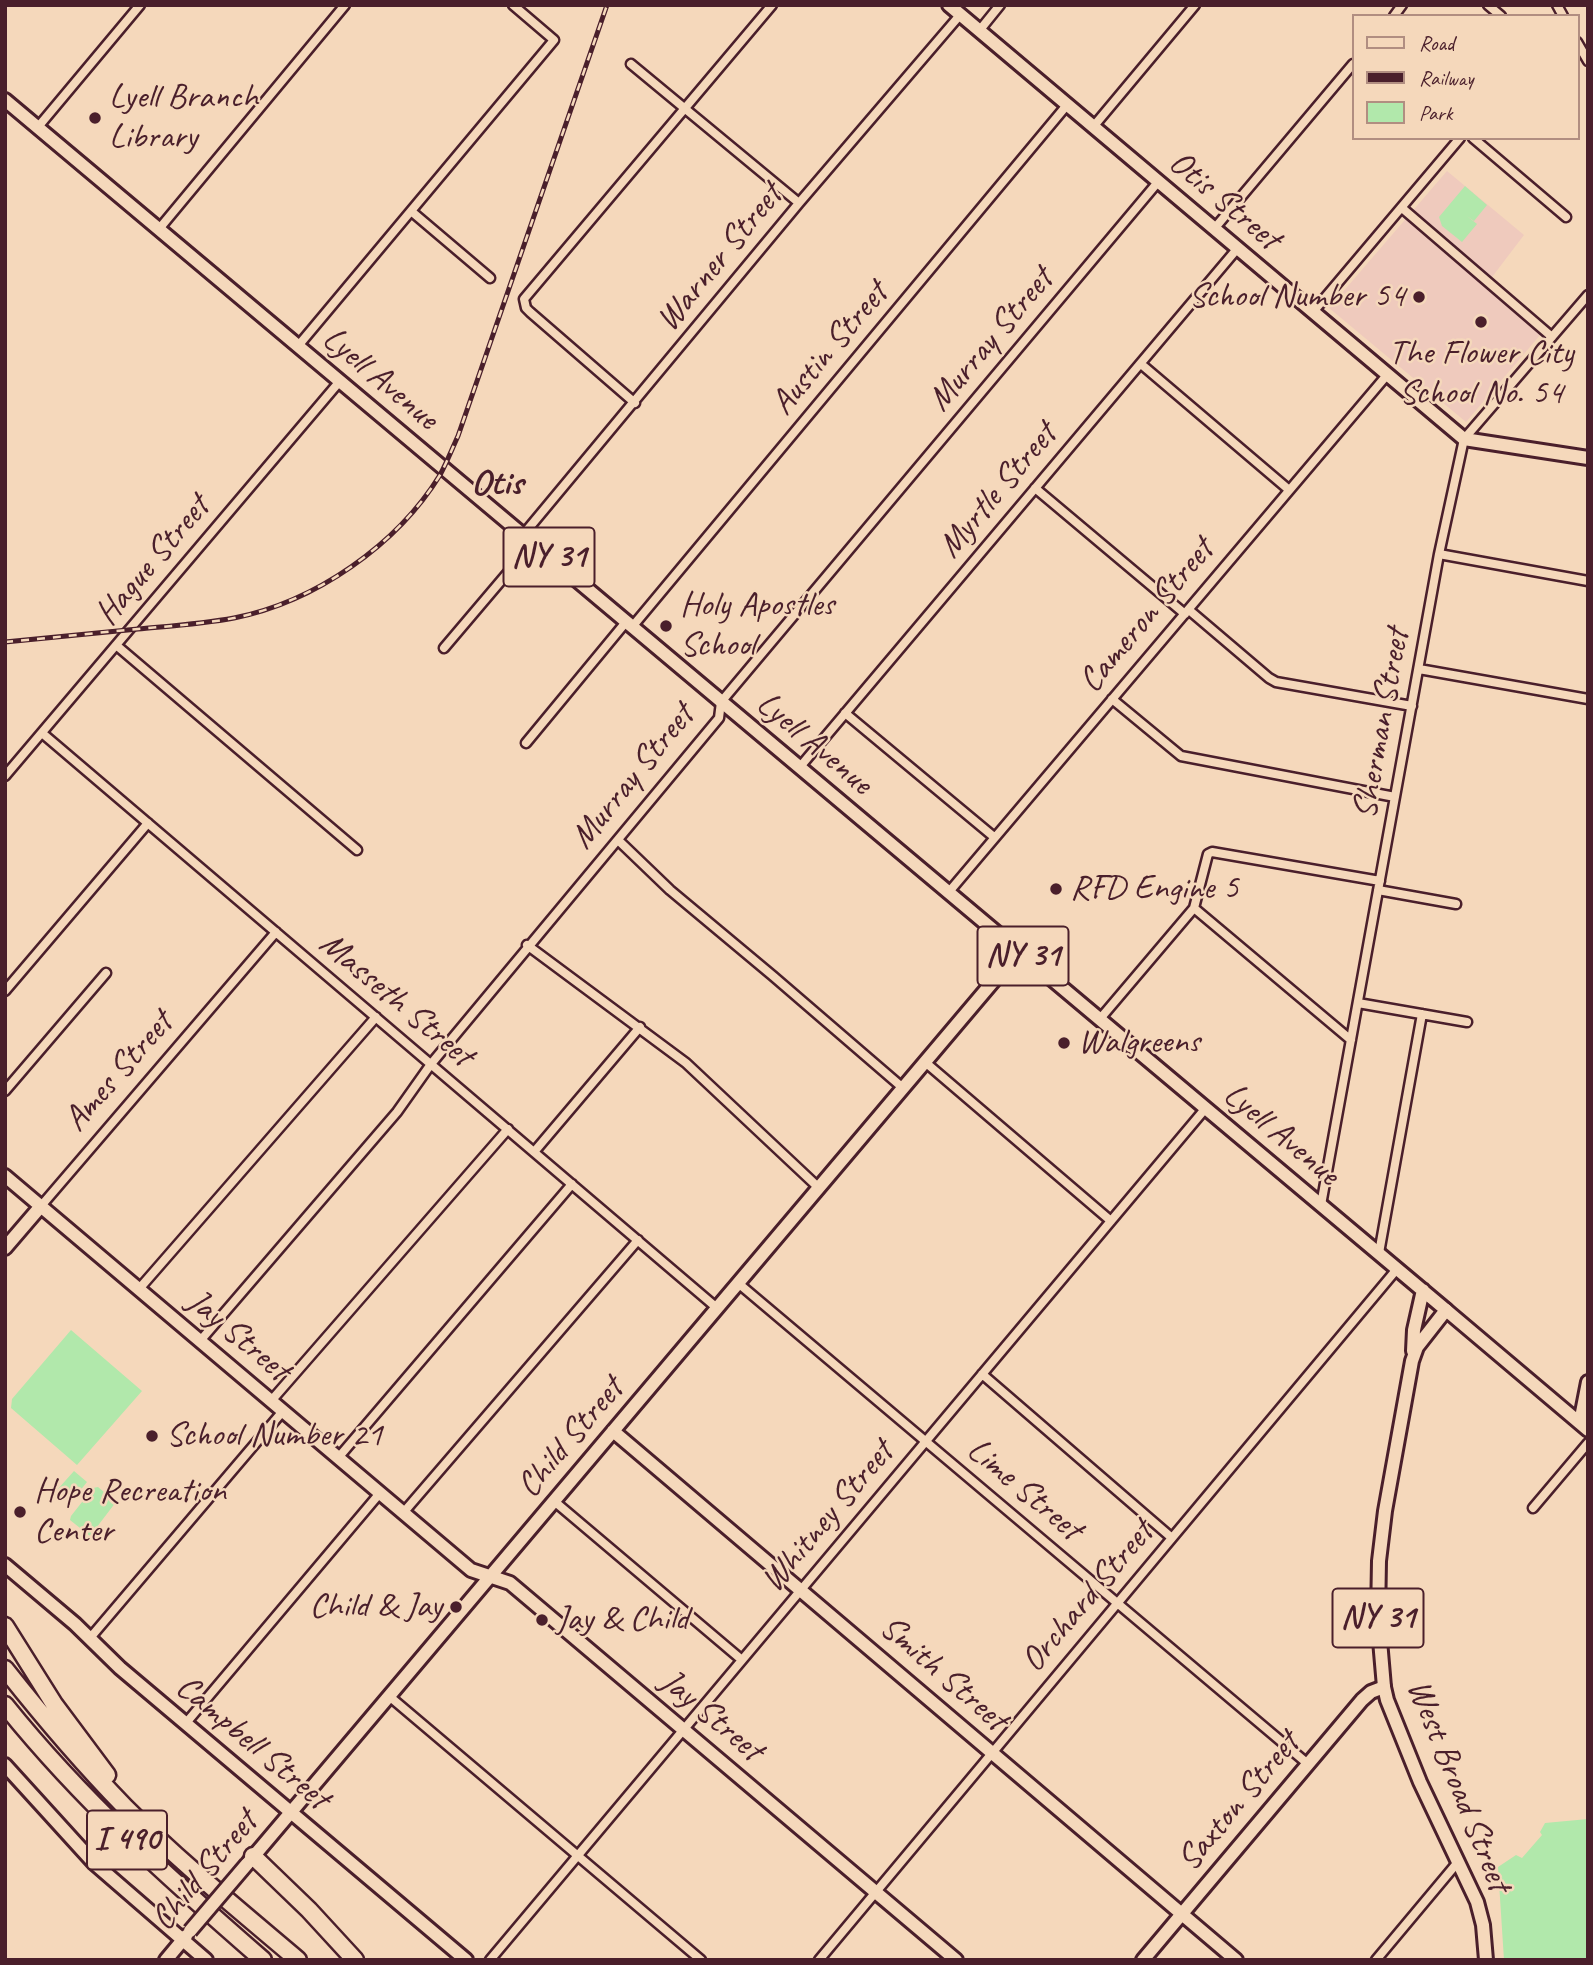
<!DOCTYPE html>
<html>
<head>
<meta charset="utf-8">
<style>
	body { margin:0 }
	#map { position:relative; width:1593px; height:1965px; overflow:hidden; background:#f5d8bb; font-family:Caveat,sans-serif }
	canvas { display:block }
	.frame { position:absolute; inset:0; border:7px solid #4a1f2b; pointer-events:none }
	.legend { position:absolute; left:1352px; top:14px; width:228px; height:126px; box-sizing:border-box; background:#f5d8bb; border:2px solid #b18e81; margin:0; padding:9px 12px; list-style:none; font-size:21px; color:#4a1f2b }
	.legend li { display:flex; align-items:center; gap:14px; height:35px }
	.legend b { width:35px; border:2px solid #b18e81 }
</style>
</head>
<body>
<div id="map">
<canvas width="1593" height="1965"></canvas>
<div class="frame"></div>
<ul class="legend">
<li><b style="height:9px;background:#f5d8bb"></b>Road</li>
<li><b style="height:9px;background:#4a1f2b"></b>Railway</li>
<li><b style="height:19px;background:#b1e8ab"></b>Park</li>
</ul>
</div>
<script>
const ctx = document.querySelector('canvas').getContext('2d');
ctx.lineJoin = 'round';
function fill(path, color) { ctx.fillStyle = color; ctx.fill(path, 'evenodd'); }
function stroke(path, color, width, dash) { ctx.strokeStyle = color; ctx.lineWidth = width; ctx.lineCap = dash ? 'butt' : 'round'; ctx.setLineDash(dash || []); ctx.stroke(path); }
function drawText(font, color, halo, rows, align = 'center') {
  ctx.font = font + ' Caveat,sans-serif'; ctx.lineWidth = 5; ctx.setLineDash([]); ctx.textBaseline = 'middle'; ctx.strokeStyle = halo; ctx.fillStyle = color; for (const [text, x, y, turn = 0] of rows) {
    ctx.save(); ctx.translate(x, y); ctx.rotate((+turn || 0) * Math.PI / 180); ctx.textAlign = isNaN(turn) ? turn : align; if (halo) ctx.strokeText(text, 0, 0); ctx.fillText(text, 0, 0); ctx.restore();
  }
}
const built = new Path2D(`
	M 1447,171 L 1524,235 L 1486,285 L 1541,334 L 1466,422 L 1329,308 Z`);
const green = new Path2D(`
	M 1465,186 L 1487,205 L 1474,221 L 1467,216 L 1477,224 L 1462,242 L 1442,226 L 1439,217 Z
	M 71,1330 L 142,1391 L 77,1465 L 11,1408 L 12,1399 Z
	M 74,1471 L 87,1482 L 71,1502 L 57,1490 Z
	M 98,1487 L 116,1502 L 90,1536 L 70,1520 L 71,1516 L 93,1488 Z
	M 1588,1819 L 1588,1960 L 1504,1960 L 1498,1867 L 1516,1855 L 1522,1858 L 1542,1835 L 1540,1832 L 1545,1823 Z`);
const street = new Path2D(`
	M 1488,5 L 1501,16
	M 1557,5 L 1563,16
	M 1394,16 L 1402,5
	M 979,31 L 1000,5
	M 1577,42 L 1588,61
	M 631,64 L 799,203
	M 38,127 L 140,5
	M 1093,127 L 1195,5
	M 1473,138 L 1566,217
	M 1402,208 L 1552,337
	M 411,211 L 490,278
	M 159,229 L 345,5
	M 1214,229 L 1353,64
	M 1313,312 L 1460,138
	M 298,346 L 554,40 L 513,5
	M 1141,364 L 1288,489
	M 635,403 L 530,312 L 526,308 L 524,299 L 772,5
	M 1035,488 L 1185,614
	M 523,535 L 799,203 L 960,15
	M 1439,554 L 1588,581
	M 1189,610 L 1269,678 L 1276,682 L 1412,706
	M 632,627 L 1067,105
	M 116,645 L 357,850
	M 444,648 L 533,543
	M 1419,669 L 1588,699
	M 1112,699 L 1181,756 L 1395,797
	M 845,713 L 994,837
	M 42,733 L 717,1308
	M 526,743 L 626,622
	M 799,768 L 1237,249
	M 5,776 L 340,381
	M 618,840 L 670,890 L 773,976 L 903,1088
	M 1378,890 L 1456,904
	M 948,893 L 1387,375
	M 1194,908 L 1351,1040
	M 527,945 L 686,1063 L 819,1188
	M 5,991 L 148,823
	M 1358,1003 L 1467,1022
	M 1099,1020 L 1194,908 L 1208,854 L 1212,852 L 1380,881
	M 925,1062 L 1111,1221
	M 5,1091 L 106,973
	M 534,1152 L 640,1027
	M 1321,1205 L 1439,554 L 1464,439 L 1588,295
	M 41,1206 L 276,932
	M 1379,1253 L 1422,1014
	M 738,1283 L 1308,1764
	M 139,1289 L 376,1017
	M 200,1341 L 397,1112 L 431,1064 L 719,718 L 721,702 L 1158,182
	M 982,1374 L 1172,1538
	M 271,1401 L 508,1129
	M 338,1458 L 572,1184
	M 554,1501 L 742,1660
	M 1533,1508 L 1588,1443
	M 403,1513 L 638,1240
	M 90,1638 L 283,1411
	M 389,1696 L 701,1960
	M 186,1723 L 380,1493
	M 490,1960 L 1205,1109
	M 819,1960 L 1397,1269
	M 1376,1960 L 1458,1862`);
const secondary = new Path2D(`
	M 949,5 L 1464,439 L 1588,458
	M 5,1176 L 471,1570 L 510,1583 L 956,1960
	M 5,1248 L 41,1206
	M 1446,1310 L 1588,1430
	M 1580,1423 L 1588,1382
	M 613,1431 L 1236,1960
	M 5,1565 L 75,1624 L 120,1668 L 466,1960
	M 5,1765 L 94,1863 L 206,1960
	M 248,1863 L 1018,952
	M 166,1960 L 186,1936
	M 1143,1960 L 1362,1700 L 1371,1692 L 1384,1687`);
const primary = new Path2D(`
	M 5,100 L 1446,1310 L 1417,1347 L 1412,1361 L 1385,1511 L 1379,1561 L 1378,1617 L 1384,1687 L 1387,1700 L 1420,1782 L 1477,1902 L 1483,1925 L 1486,1960
	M 1413,1351 L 1414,1330 L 1423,1290`);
const highway = new Path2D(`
	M 5,1626 L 54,1704 L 107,1775
	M 5,1669 C 43,1717 82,1763 125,1807 C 179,1861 239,1910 298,1960
	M 5,1705 C 82,1801 171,1880 263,1960
	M 253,1856 L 309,1910 L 355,1960`);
const rail = new Path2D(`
	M 5,642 C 50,638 94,633 138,629 C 170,626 202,624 234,618 C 315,602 397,545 440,475 C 447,462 452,449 458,436 L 607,5`);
const secondaryBridge = new Path2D(`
	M 190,1931 L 247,1864`);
const markers = [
	[95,118,7,"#4a1f2b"],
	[1419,297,7,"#4a1f2b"],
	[1481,322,7,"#4a1f2b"],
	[666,626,7,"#4a1f2b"],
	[1056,889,7,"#4a1f2b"],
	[1064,1043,7,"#4a1f2b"],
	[152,1436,7,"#4a1f2b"],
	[20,1512,7,"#4a1f2b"],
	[456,1607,7,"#4a1f2b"],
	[542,1620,7,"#4a1f2b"]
];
const shields = [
	[549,557,91],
	[1023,956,91],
	[1378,1618,91],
	[127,1840,80]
];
const shieldNames = [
	["NY 31",549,557],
	["NY 31",1023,956],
	["NY 31",1378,1618],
	["I 490",127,1840]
];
const poiNames = [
	["Lyell Branch",109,98],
	["Library",109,138],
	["School Number 54",1405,297,"right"],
	["The Flower City",1481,354,"center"],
	["School No. 54",1481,394,"center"],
	["Holy Apostles",680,606],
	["School",680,646],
	["RFD Engine 5",1070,889],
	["Walgreens",1078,1043],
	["School Number 21",166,1436],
	["Hope Recreation",34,1492],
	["Center",34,1532],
	["Child & Jay",442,1607,"right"],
	["Jay & Child",556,1620]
];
const streetNames = [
	["Otis Street",1224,201,40],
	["Warner Street",720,258,-51],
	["Murray Street",991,340,-50],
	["Austin Street",830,349,-50],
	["Lyell Avenue",380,379,40],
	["Myrtle Street",998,491,-50],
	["Hague Street",153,561,-50],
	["Cameron Street",1147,616,-50],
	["Sherman Street",1382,724,-80],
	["Lyell Avenue",814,744,40],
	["Murray Street",633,777,-51],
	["Masseth Street",396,1000,40],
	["Ames Street",119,1072,-49],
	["Lyell Avenue",1281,1135,40],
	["Jay Street",238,1336,40],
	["Child Street",571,1438,-50],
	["Lime Street",1024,1490,40],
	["Whitney Street",828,1517,-50],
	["Orchard Street",1088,1597,-50],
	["Smith Street",943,1674,41],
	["Jay Street",711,1716,40],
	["Campbell Street",252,1743,40],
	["West Broad Street",1458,1786,68],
	["Saxton Street",1239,1802,-50],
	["Child Street",205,1871,-50]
];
const neighbourhoodNames = [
	["Otis",497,484]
];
fill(built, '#efcabd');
fill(green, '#b1e8ab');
stroke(street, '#4a1f2b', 13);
stroke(secondary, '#4a1f2b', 18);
stroke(primary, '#4a1f2b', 18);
stroke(highway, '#4a1f2b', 21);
stroke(street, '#f5d8bb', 8);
stroke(secondary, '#f5d8bb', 12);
stroke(primary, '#f5d8bb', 12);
stroke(highway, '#f5d8bb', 16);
stroke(rail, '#4a1f2b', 5);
stroke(rail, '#f5d8bb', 2.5, [8]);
stroke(secondaryBridge, '#4a1f2b', 18, []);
stroke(secondaryBridge, '#f5d8bb', 12);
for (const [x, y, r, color] of markers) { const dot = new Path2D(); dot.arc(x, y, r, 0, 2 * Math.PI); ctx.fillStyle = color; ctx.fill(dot); stroke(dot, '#f5d8bb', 2.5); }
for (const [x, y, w] of shields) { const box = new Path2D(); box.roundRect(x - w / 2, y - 29.5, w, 59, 5); ctx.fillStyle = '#f5d8bb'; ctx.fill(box); stroke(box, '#4a1f2b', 2); }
drawText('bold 33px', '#4a1f2b', null, shieldNames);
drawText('35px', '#4a1f2b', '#f5d8bb', poiNames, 'left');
drawText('35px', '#4a1f2b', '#f5d8bb', streetNames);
drawText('bold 37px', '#4a1f2b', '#f5d8bb', neighbourhoodNames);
</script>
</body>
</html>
